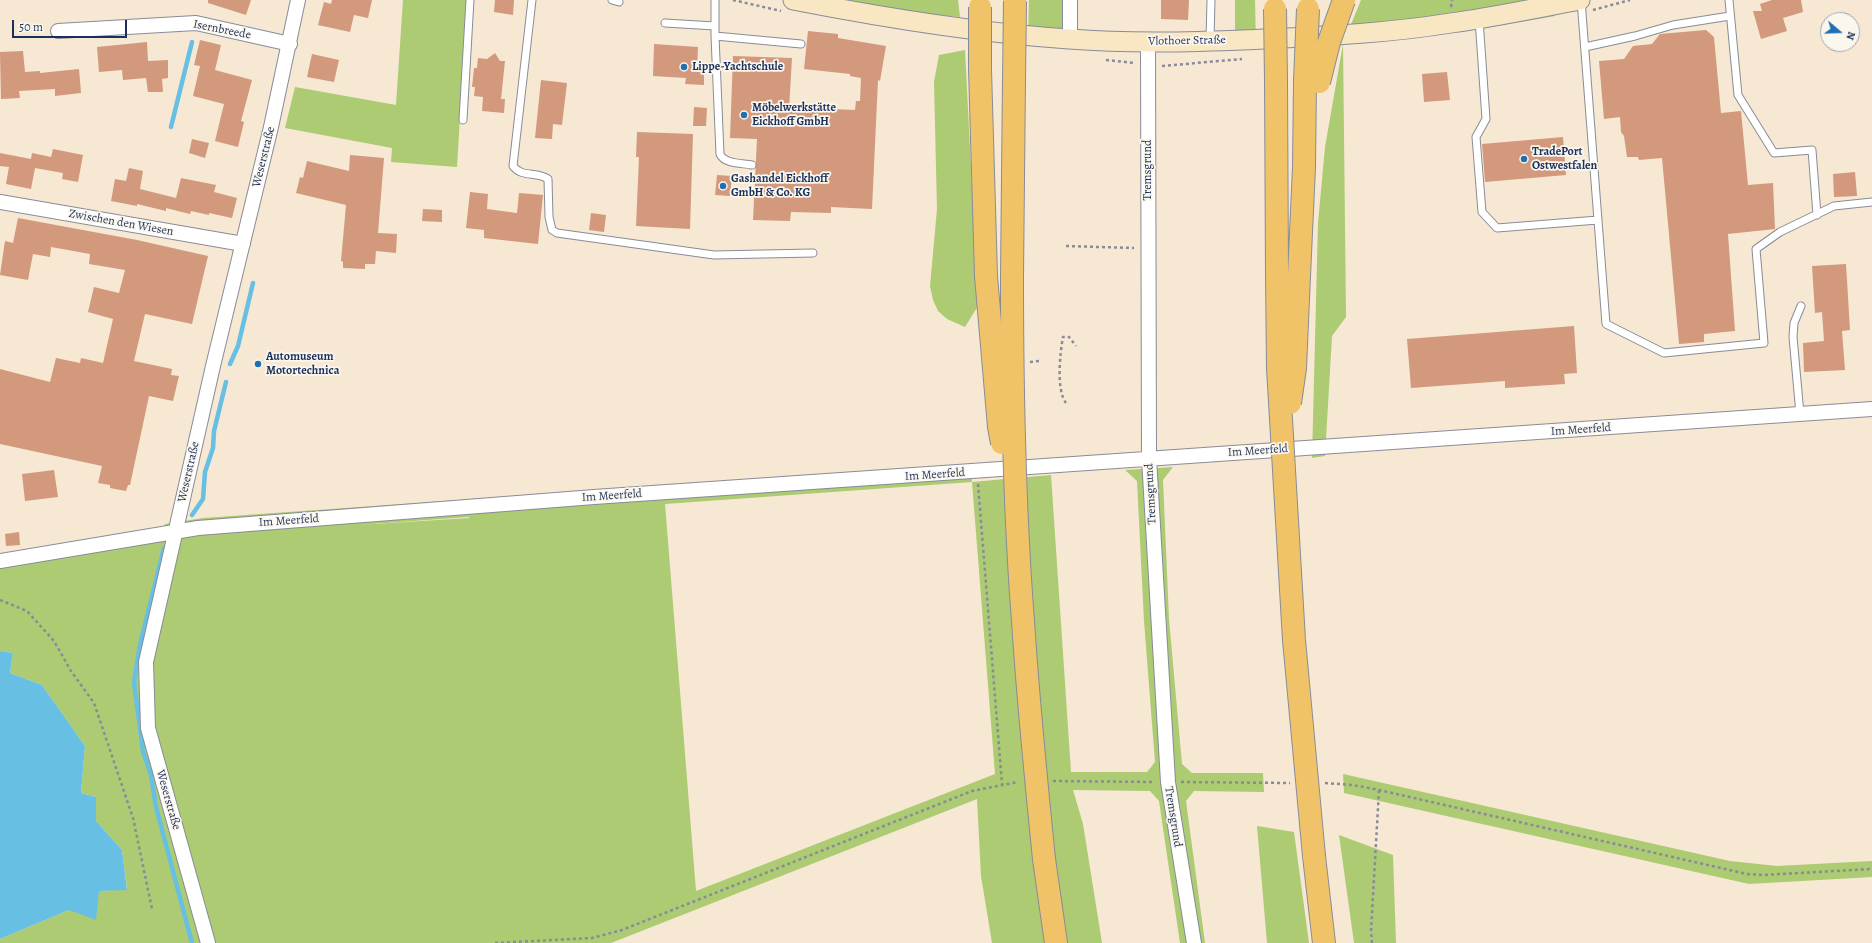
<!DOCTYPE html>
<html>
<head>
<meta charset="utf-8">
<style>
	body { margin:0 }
	#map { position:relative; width:1872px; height:943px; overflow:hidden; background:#f6e8d2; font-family:Alegreya,serif }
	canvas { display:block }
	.north { position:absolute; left:1820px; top:12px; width:40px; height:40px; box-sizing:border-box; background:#fbf7ec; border:1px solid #a1a7b3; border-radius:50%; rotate:109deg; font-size:11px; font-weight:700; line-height:16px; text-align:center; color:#1b2f5e }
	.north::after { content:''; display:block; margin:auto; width:14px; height:18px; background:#1f6fb2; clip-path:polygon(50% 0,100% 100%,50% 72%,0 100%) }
	.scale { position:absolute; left:12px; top:20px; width:115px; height:18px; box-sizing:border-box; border:2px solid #1b2f5e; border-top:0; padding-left:5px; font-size:12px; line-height:14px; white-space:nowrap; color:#1b2f5e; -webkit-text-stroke:3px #fbf7ec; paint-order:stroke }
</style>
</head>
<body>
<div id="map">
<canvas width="1872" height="943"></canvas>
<div class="north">N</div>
<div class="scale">50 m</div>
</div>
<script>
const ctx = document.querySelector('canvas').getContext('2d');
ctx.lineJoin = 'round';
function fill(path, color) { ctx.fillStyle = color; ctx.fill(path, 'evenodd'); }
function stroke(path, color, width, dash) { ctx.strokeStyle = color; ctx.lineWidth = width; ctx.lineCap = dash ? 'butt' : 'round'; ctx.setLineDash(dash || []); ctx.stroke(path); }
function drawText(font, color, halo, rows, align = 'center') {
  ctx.font = font + ' Alegreya,serif'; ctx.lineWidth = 3.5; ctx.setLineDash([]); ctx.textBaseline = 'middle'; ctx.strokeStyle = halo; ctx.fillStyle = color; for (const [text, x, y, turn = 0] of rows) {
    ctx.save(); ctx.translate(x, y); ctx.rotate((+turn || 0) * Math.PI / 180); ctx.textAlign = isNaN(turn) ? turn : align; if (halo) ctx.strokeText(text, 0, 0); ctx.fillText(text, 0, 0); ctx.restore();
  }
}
const green = new Path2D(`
	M 403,0 L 467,0 L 457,167 L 391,162 L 392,148 L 285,128 L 295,87 L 396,105 Z
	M 838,0 L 958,0 L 960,17 L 926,14 Z
	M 1029,0 L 1065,0 L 1065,44 L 1028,39 Z
	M 1235,0 L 1255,0 L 1256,46 L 1235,47 Z
	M 1361,0 L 1556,0 L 1555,16 L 1474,30 L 1343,44 L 1346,317 L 1332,336 L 1325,456 L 1312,458 L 1318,223 L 1325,147 L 1343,44 Z
	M 965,50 L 978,306 L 965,327 L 947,319 L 938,311 L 933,300 L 930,286 L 937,209 L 934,82 L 939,55 Z
	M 971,464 L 972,482 L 1051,475 L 1071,772 L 1147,772 L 1155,762 L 1144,621 L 1137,481 L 1125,470 L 1173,467 L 1163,480 L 1169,619 L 1182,764 L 1192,773 L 1263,773 L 1264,792 L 1194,791 L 1186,801 L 1205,943 L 1180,943 L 1159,801 L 1150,791 L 1073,790 L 1083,824 L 1102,943 L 992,943 L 981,876 L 977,799 L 611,943 L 0,943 L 0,939 L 69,910 L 99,891 L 127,889 L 122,850 L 96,821 L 96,797 L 81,793 L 85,746 L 42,685 L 10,673 L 13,653 L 0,651 L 0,567 L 158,542 L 165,524 L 203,518 ZM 972,482 L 995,774 L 696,891 L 665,504 ZM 469,518 L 358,525 L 469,517 Z
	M 1343,774 L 1730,861 L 1777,866 L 1872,861 L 1872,877 L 1749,884 L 1344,793 Z
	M 1257,826 L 1294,832 L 1309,943 L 1267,943 Z
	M 1339,835 L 1393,855 L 1396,943 L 1354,943 Z`);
const water = new Path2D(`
	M 0,651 L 13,653 L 10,673 L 42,685 L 85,746 L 81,793 L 96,797 L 96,821 L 122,850 L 127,890 L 99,891 L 96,920 L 69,910 L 0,939 Z`);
const stream = new Path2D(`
	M 171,127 L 192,42
	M 230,364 L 238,346 L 253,283
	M 192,515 L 203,499 L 205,472 L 213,448 L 214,431 L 226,382
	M 164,548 L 140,645 L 134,682 L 143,751 L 151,775 L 156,807 L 192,943`);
const building = new Path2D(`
	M 208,0 L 251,0 L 246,15 L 208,3 Z
	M 332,0 L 372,0 L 368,18 L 354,15 L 350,32 L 318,25 L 324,2 L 331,4 Z
	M 495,0 L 514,0 L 513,15 L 494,12 Z
	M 1161,0 L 1189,0 L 1188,20 L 1161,19 Z
	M 1772,0 L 1801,0 L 1803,12 L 1783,18 L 1787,31 L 1761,39 L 1753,11 L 1762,11 L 1760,4 Z
	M 1706,30 L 1714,37 L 1721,113 L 1741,111 L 1748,185 L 1773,183 L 1775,229 L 1728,234 L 1735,331 L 1704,334 L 1704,342 L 1679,344 L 1662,158 L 1639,160 L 1638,157 L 1627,157 L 1624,136 L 1621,132 L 1620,117 L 1604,119 L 1599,61 L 1624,59 L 1633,46 L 1652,44 L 1660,34 Z
	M 808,31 L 838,34 L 838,38 L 886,46 L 880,81 L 878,80 L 872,209 L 831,207 L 831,213 L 791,212 L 790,221 L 753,220 L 757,139 L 730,138 L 733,56 L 792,58 L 789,109 L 814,110 L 814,104 L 832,104 L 832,109 L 855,110 L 856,101 L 860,101 L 861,78 L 850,76 L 850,74 L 804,69 Z
	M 200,40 L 221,45 L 215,70 L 252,80 L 241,121 L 244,122 L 238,147 L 215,141 L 224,104 L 193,96 L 200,66 L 194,65 Z
	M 147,42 L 148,61 L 168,60 L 168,78 L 162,79 L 163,92 L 148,92 L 146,78 L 123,80 L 122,70 L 99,72 L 97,47 Z
	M 654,44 L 698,47 L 697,71 L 704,71 L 704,85 L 685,84 L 686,78 L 653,76 Z
	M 23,51 L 25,72 L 40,71 L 40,73 L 79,69 L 81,93 L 55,96 L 55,89 L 19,91 L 20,98 L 1,99 L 0,52 Z
	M 495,53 L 500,61 L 505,61 L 501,99 L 505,99 L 504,113 L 482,111 L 483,97 L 474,96 L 475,87 L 472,87 L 474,68 L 477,68 L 478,58 L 487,59 Z
	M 312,54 L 339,60 L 334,82 L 307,77 Z
	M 1447,72 L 1450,100 L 1424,102 L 1422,74 Z
	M 541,80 L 567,83 L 562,125 L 553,124 L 552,139 L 535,138 Z
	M 694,107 L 707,108 L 706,126 L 693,126 Z
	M 637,132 L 693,134 L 690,229 L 636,226 L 639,157 L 636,157 Z
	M 1563,137 L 1566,175 L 1485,182 L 1482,144 Z
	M 192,139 L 209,143 L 205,158 L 189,153 Z
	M 53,149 L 83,155 L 78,182 L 62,179 L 63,173 L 35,168 L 31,189 L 6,184 L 9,167 L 0,166 L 0,153 L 31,159 L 32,153 L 51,157 Z
	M 350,155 L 384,158 L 378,233 L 397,234 L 396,253 L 376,251 L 375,264 L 365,264 L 365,269 L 343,268 L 343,262 L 341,261 L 346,205 L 296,193 L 300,177 L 303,178 L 307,161 L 349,171 Z
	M 129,168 L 143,171 L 140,189 L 176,198 L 181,178 L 216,185 L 214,192 L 237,198 L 232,218 L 209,213 L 209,215 L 191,211 L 190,214 L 166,208 L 166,211 L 137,204 L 137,206 L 111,201 L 115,179 L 126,181 Z
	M 1855,172 L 1857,196 L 1834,197 L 1833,174 Z
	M 717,175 L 732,176 L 730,196 L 715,195 Z
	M 470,192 L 488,194 L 487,209 L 517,213 L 519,193 L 543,195 L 538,244 L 484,238 L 484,230 L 466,228 Z
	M 423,209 L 442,210 L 442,222 L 422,221 Z
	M 591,213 L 606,215 L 604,232 L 589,230 Z
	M 18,218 L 137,240 L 208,256 L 192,324 L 145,314 L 134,361 L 172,369 L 171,375 L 179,376 L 173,401 L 149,396 L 130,485 L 128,485 L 126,491 L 110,488 L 110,485 L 98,483 L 102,466 L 0,444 L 0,369 L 50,382 L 56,358 L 80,363 L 81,358 L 103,363 L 113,319 L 88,312 L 94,287 L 119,293 L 125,270 L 89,264 L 90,254 L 51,247 L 50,257 L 33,254 L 28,280 L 0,275 L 5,241 L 13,243 Z
	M 1846,264 L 1850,330 L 1842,331 L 1845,370 L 1804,372 L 1803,343 L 1824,341 L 1822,312 L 1815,313 L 1812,266 Z
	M 1574,326 L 1577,373 L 1564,374 L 1565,384 L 1505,388 L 1505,381 L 1411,388 L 1407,339 Z
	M 54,470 L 58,497 L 25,501 L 22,474 Z
	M 19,532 L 20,545 L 6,546 L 5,534 Z`);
const path = new Path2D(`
	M 733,0 L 781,11
	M 1451,7 L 1452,0
	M 1593,10 L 1630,0
	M 1106,60 L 1135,63
	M 1162,66 L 1242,59
	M 1066,246 L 1134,248
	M 1030,362 L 1039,361
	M 1066,403 C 1056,390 1060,353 1063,337 L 1069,337 L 1076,346
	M 978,484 L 1002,784
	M 0,600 L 27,611 L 54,641 L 71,671 L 94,703 L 133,818 L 152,909
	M 1053,781 L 1154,782
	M 1181,782 L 1290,783
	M 1325,783 L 1353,785 L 1379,790 L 1747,874 L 1763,875 L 1872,869
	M 495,943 L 592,938 L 622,930 L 972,791 L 1018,782
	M 1372,943 L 1371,931 L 1379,790`);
const service = new Path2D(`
	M 532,0 L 513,166 C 522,178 536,171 548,179 L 549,217 L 552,230 L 557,233 L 714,255 L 813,253
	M 612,0 L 619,2
	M 715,0 L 715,36 L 720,154 C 724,164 742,163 752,165
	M 1581,0 L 1606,324 L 1664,353 L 1764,343 L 1756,249 L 1780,232 L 1834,206 L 1872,202
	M 1729,0 L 1738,95 L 1774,153 L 1812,150 L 1817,215
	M 1479,19 L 1486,119 L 1476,137 L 1482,212 L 1497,228 L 1598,220
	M 665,23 L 715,26
	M 715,36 L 801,44
	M 1210,40 L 1211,0
	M 1585,47 L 1635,36 L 1673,25 L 1730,16
	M 463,120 L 470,0
	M 1800,414 L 1793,337 L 1794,323 L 1801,306`);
const minor = new Path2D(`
	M 1070,0 L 1070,40
	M 58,31 L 196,23 L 290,44
	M 1148,42 L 1149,458 L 1168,782 L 1194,943
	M 0,202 L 243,244
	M 0,561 L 198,528 L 594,497 L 1872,409
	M 208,943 L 148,728 L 146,662 L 213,366 L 271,127 L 298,0`);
const secondary = new Path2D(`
	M 793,0 C 885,18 976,33 1069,39 C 1134,44 1199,42 1264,39 C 1327,36 1389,33 1451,23 C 1494,17 1537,8 1580,0`);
const motorway = new Path2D(`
	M 980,69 L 986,276
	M 1276,80 L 1277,275
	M 1012,276 L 1014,80
	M 1299,276 L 1304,167 L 1305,81
	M 1314,856 L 1324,943
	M 1044,859 L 1056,943`);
const motorwayBridge = new Path2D(`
	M 1275,9 L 1276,80
	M 980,69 L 980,7
	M 1014,80 L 1015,1
	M 1305,81 L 1308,9
	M 1319,82 L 1329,42 L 1344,0
	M 1277,275 L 1278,368 L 1294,640 L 1314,856
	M 986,276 L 999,427 L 1002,443
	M 1012,276 C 1012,391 1014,506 1023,621 C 1028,700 1036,780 1044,859
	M 1290,403 L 1295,368 L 1299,276`);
const markers = [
	[684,67,4,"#1f6fb2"],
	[744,115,4,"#1f6fb2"],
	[1524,159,4,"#1f6fb2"],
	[723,186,4,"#1f6fb2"],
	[258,364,4,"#1f6fb2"]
];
const streetNames = [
	["Isernbreede",222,30,11],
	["Vlothoer Straße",1187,41,-1],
	["Weserstraße",264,157,-76],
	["Tremsgrund",1148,170,-90],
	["Zwischen den Wiesen",121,223,10],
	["Im Meerfeld",1581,430,-4],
	["Im Meerfeld",1258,451,-4],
	["Weserstraße",189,472,-77],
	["Im Meerfeld",935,475,-4],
	["Tremsgrund",1151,494,-93],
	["Im Meerfeld",612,496,-4],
	["Im Meerfeld",289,521,-4],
	["Weserstraße",168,800,74],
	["Tremsgrund",1173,817,81]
];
const poiNames = [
	["Lippe-Yachtschule",692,67],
	["Möbelwerkstätte",752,108],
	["Eickhoff GmbH",752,122],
	["TradePort",1532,152],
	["Ostwestfalen",1532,166],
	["Gashandel Eickhoff",731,179],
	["GmbH & Co. KG",731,193],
	["Automuseum",266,357],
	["Motortechnica",266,371]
];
fill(green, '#accb72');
fill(water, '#67bfe4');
stroke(stream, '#67bfe4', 4.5);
fill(building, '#d2997c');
stroke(service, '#888c98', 9);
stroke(minor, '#888c98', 16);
stroke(secondary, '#888c98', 21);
stroke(motorway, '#888c98', 24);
stroke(path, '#888c98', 2.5, [3, 3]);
stroke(service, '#fff', 7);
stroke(minor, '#fff', 14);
stroke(secondary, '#f9e7c3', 19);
stroke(motorway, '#f1c369', 22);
stroke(motorwayBridge, '#888c98', 24, []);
stroke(motorwayBridge, '#f1c369', 22);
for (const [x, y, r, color] of markers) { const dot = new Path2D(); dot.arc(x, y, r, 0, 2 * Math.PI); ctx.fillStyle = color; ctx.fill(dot); stroke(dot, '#fbf7ec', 1.5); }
drawText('12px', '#1b2f5e', '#fbf7ec', streetNames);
drawText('bold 12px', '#1b2f5e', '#fbf7ec', poiNames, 'left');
</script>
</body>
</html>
